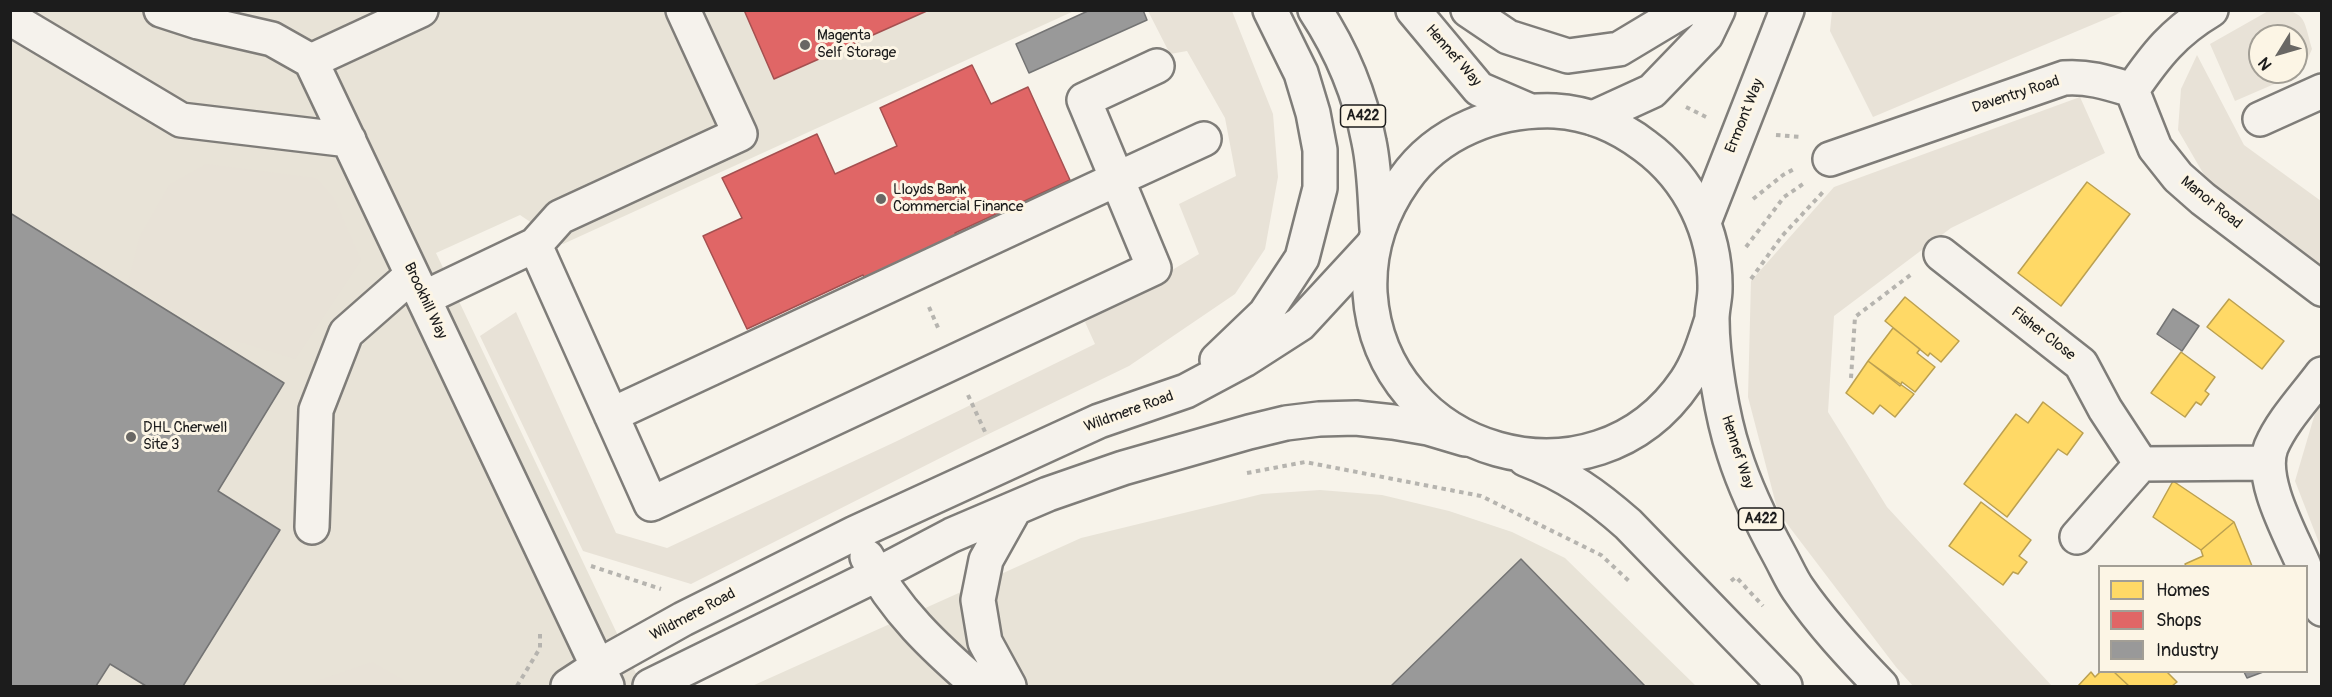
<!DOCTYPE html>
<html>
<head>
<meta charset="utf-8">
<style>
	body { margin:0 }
	#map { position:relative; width:2332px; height:697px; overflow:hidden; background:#f7f3ea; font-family:Pangolin,sans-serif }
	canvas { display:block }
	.frame { position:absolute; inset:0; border:12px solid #1c1c1c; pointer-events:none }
	.legend { position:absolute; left:2098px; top:565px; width:210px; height:108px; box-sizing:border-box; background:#fcf5e5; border:2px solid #a29e95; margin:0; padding:8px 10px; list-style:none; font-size:18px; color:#1c1c1c }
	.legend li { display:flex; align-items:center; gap:12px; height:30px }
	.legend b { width:30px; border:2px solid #a29e95 }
	.north { position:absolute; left:2248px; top:24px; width:60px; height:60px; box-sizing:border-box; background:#fcf5e5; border:2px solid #a29e95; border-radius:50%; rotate:233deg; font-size:16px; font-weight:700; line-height:24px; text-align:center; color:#1c1c1c }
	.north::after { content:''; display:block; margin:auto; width:21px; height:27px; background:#696764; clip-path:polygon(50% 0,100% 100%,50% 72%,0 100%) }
</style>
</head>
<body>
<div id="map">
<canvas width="2332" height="697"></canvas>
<div class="frame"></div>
<ul class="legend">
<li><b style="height:16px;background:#ffd966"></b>Homes</li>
<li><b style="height:16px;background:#e06666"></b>Shops</li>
<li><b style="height:16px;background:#999"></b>Industry</li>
</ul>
<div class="north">N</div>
</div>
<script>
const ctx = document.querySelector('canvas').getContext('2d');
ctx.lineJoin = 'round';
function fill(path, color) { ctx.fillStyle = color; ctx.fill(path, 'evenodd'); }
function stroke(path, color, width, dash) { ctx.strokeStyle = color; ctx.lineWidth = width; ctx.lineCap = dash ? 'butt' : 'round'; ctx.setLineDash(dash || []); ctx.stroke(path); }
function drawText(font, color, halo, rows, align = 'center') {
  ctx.font = font + ' Pangolin,sans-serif'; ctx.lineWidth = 6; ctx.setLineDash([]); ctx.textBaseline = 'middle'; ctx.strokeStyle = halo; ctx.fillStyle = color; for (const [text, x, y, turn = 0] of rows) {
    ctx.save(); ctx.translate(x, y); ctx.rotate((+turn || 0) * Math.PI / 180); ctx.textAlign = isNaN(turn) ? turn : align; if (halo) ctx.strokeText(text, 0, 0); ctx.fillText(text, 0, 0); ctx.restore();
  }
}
const built = new Path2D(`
	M 10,11 L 1074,11 L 563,244 L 520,215 L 436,253 L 642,686 L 11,686 Z
	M 1320,490 L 1382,495 L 1449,511 L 1512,532 L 1565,558 L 1696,686 L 752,686 L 1081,538 L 1262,494 Z`);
const green = new Path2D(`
	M 2270,10 C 2306,10 2303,17 2312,49 L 2302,72 L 2235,101 L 2210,44 ZM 2260,36 L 2296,36 L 2296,72 L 2260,72 Z
	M 1148,11 L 1232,11 L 1273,114 L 1278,177 L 1265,249 L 1235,294 L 1129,366 L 970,443 L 691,584 L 583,551 L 480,336 L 516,312 L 616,533 L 667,548 L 895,442 L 1095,344 L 1085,322 L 1199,254 L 1179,204 L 1236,176 L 1225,118 L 1187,51 L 1170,54 Z
	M 1832,11 L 1832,10 L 2125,11 L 1873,117 L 1830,31 Z
	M 2197,55 L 2244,145 L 2321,201 L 2321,273 L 2214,192 L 2178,130 L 2181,89 Z
	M 2080,97 L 2105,153 L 1951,228 L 1834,316 L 1828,412 L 1887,507 L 2052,686 L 1913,686 L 1896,667 L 1778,512 L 1748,397 L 1751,281 L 1834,187 Z
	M 206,164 L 316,178 L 334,199 L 361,260 L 295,359 L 233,340 L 226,342 L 128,282 L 139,238 L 170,184 Z
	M 2321,393 L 2321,548 L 2295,481 Z
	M 372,662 L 414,686 L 312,686 L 319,680 Z`);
const homes = new Path2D(`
	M 2087,182 L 2130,214 L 2061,306 L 2018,273 Z
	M 1905,297 L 1959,341 L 1941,362 L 1930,353 L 1928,356 L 1885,321 Z
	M 2229,299 L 2284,341 L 2262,369 L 2207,327 Z
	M 1893,328 L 1920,349 L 1917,353 L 1935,367 L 1915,392 L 1902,382 L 1900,386 L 1868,361 Z
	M 2181,352 L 2215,377 L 2205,391 L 2209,394 L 2201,405 L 2196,402 L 2185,417 L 2151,393 Z
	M 1868,361 L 1914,394 L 1895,417 L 1880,405 L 1873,414 L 1846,393 Z
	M 2043,402 L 2083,433 L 2067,455 L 2058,449 L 2007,517 L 1964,484 L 2016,414 L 2028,423 Z
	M 2173,481 L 2234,522 L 2201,550 L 2153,517 Z
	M 1981,502 L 2031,540 L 2019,556 L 2027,562 L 2018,574 L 2013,572 L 2003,585 L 1949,546 Z
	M 2234,522 L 2252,566 L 2186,566 L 2185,564 L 2203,556 L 2201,550 Z
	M 2091,672 L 2095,677 L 2100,672 L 2114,672 L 2129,686 L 2078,686 Z
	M 2114,672 L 2167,672 L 2177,682 L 2172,686 L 2129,686 Z`);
const shops = new Path2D(`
	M 744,10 L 929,10 L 774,79 Z
	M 972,65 L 991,104 L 1028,87 L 1070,180 L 955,233 L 959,243 L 868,285 L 863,275 L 747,329 L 703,236 L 742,218 L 722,178 L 817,134 L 835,174 L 897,146 L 880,108 Z`);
const industry = new Path2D(`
	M 1090,10 L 1143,10 L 1147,20 L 1029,73 L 1016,44 Z
	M 10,213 L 284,383 L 218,491 L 280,530 L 183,686 L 146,686 L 110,664 L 96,686 L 10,686 Z
	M 2173,309 L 2199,326 L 2182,351 L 2157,334 Z
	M 1521,559 L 1645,686 L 1391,686 Z
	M 2244,672 L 2263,672 L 2247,678 Z`);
const path = new Path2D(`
	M 1686,107 L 1706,117
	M 1776,135 L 1801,137
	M 1753,199 L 1783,175 L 1796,168
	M 1746,247 L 1784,197 L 1806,182
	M 1751,279 L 1782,236 L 1823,192
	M 929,307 L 939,330
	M 1851,378 L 1855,317 L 1913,273
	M 968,395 L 986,434
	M 1247,473 L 1305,462 L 1481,496 L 1601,555 L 1630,582
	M 591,566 L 661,589
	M 1731,581 L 1736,577 L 1763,606
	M 517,686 L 540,648 L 540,633`);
const minor = new Path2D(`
	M 161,10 L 198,22 L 272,39 L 311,61 L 607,686
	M 1468,10 L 1508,37 L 1568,56 L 1619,49 L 1684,10
	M 10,18 L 181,120 L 349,140
	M 311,61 L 421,10
	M 2132,90 L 2155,148 L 2178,177 L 2203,199 L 2322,289
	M 2132,90 C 2156,55 2174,32 2211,10
	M 1593,118 L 1652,91 L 1706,35 L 1718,10
	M 2260,119 L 2322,91
	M 1830,159 L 2064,78 C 2088,76 2109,83 2132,90
	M 1704,222 L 1787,10
	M 535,245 L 560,217 L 740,134 L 683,10
	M 1941,254 L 2081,364 L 2105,409 L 2141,464
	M 424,298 L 535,245 L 651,504 L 1154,268 L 1117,179 L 1204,139
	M 1217,360 L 1265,314 L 1302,258 L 1320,188 L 1320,150 L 1313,113 L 1301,73 L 1270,10
	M 611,415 L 1117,179 L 1084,100 L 1157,66
	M 312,527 L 316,410 L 346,333 L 412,275
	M 2077,537 L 2141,464 L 2268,463
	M 867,557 C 894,610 935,648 979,686
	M 2304,566 C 2291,535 2259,480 2271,447 C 2282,421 2305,397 2322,374
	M 2306,573 L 2322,609
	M 568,686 L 597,667 L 683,619 L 855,533 L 1099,421 L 1186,391 L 1244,360 L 1300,324 L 1373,245
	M 650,686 L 876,575 L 952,535 L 1048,494 L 1123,468 L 1249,432 L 1286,423 L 1319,419 L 1356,418 L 1393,422 L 1428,428 L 1465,439
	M 1009,686 L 985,642 L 978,600 L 986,560 L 1014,510`);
const highway = new Path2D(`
	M 1315,10 C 1342,51 1360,94 1369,142 C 1375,170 1375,200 1377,229
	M 1413,10 L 1479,89 L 1530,111
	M 1712,319 C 1705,340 1699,362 1686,381 C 1594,517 1381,456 1370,293 C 1368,252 1380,214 1404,180 C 1438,131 1497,109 1555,111 C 1588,113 1619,126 1645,146 C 1690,179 1716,233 1715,289 C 1715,299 1712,309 1712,319 C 1712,356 1722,417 1734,453 C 1745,488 1762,523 1780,556 C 1786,567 1791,579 1798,589 C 1822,624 1852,656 1881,686
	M 1525,459 C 1567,475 1595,495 1628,524 L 1785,686`);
const markers = [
	[805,45,6,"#696764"],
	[881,199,6,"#696764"],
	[131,437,6,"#696764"]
];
const shields = [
	[1363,116,45],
	[1761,519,45]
];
const shieldNames = [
	["A422",1363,116],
	["A422",1761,519]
];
const poiNames = [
	["Magenta",817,36],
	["Self Storage",817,53],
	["Lloyds Bank",893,190],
	["Commercial Finance",893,207],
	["DHL Cherwell",143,428],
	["Site 3",143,445]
];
const streetNames = [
	["Hennef Way",1453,56,49],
	["Daventry Road",2016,95,-18],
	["Ermont Way",1745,116,-68],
	["Manor Road",2211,203,39],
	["Brookhill Way",425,301,65],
	["Fisher Close",2043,334,38],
	["Wildmere Road",1129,412,-20],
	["Hennef Way",1737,452,72],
	["Wildmere Road",693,615,-28]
];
fill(built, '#e8e3d7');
fill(green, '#e8e2d7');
fill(homes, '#ffd966');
stroke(homes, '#bba050', 1.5);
fill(shops, '#e06666');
stroke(shops, '#a55050', 1.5);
fill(industry, '#999');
stroke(industry, '#747474', 1.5);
stroke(minor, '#7f7d79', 38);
stroke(highway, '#7f7d79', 38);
stroke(path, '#b6b4af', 4, [4.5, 4.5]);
stroke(minor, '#f5f2ec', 33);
stroke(highway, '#f5f2ec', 33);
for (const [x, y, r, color] of markers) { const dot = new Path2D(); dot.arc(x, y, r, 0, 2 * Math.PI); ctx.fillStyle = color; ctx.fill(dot); stroke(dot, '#fcf5e5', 2); }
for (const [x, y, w] of shields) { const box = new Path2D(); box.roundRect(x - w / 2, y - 11, w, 22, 4.5); ctx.fillStyle = '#fcf5e5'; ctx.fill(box); stroke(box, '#1c1c1c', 1.5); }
drawText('bold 14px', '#1c1c1c', null, shieldNames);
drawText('15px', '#1c1c1c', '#fcf5e5', poiNames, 'left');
drawText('15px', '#1c1c1c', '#fcf5e5', streetNames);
</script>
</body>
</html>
